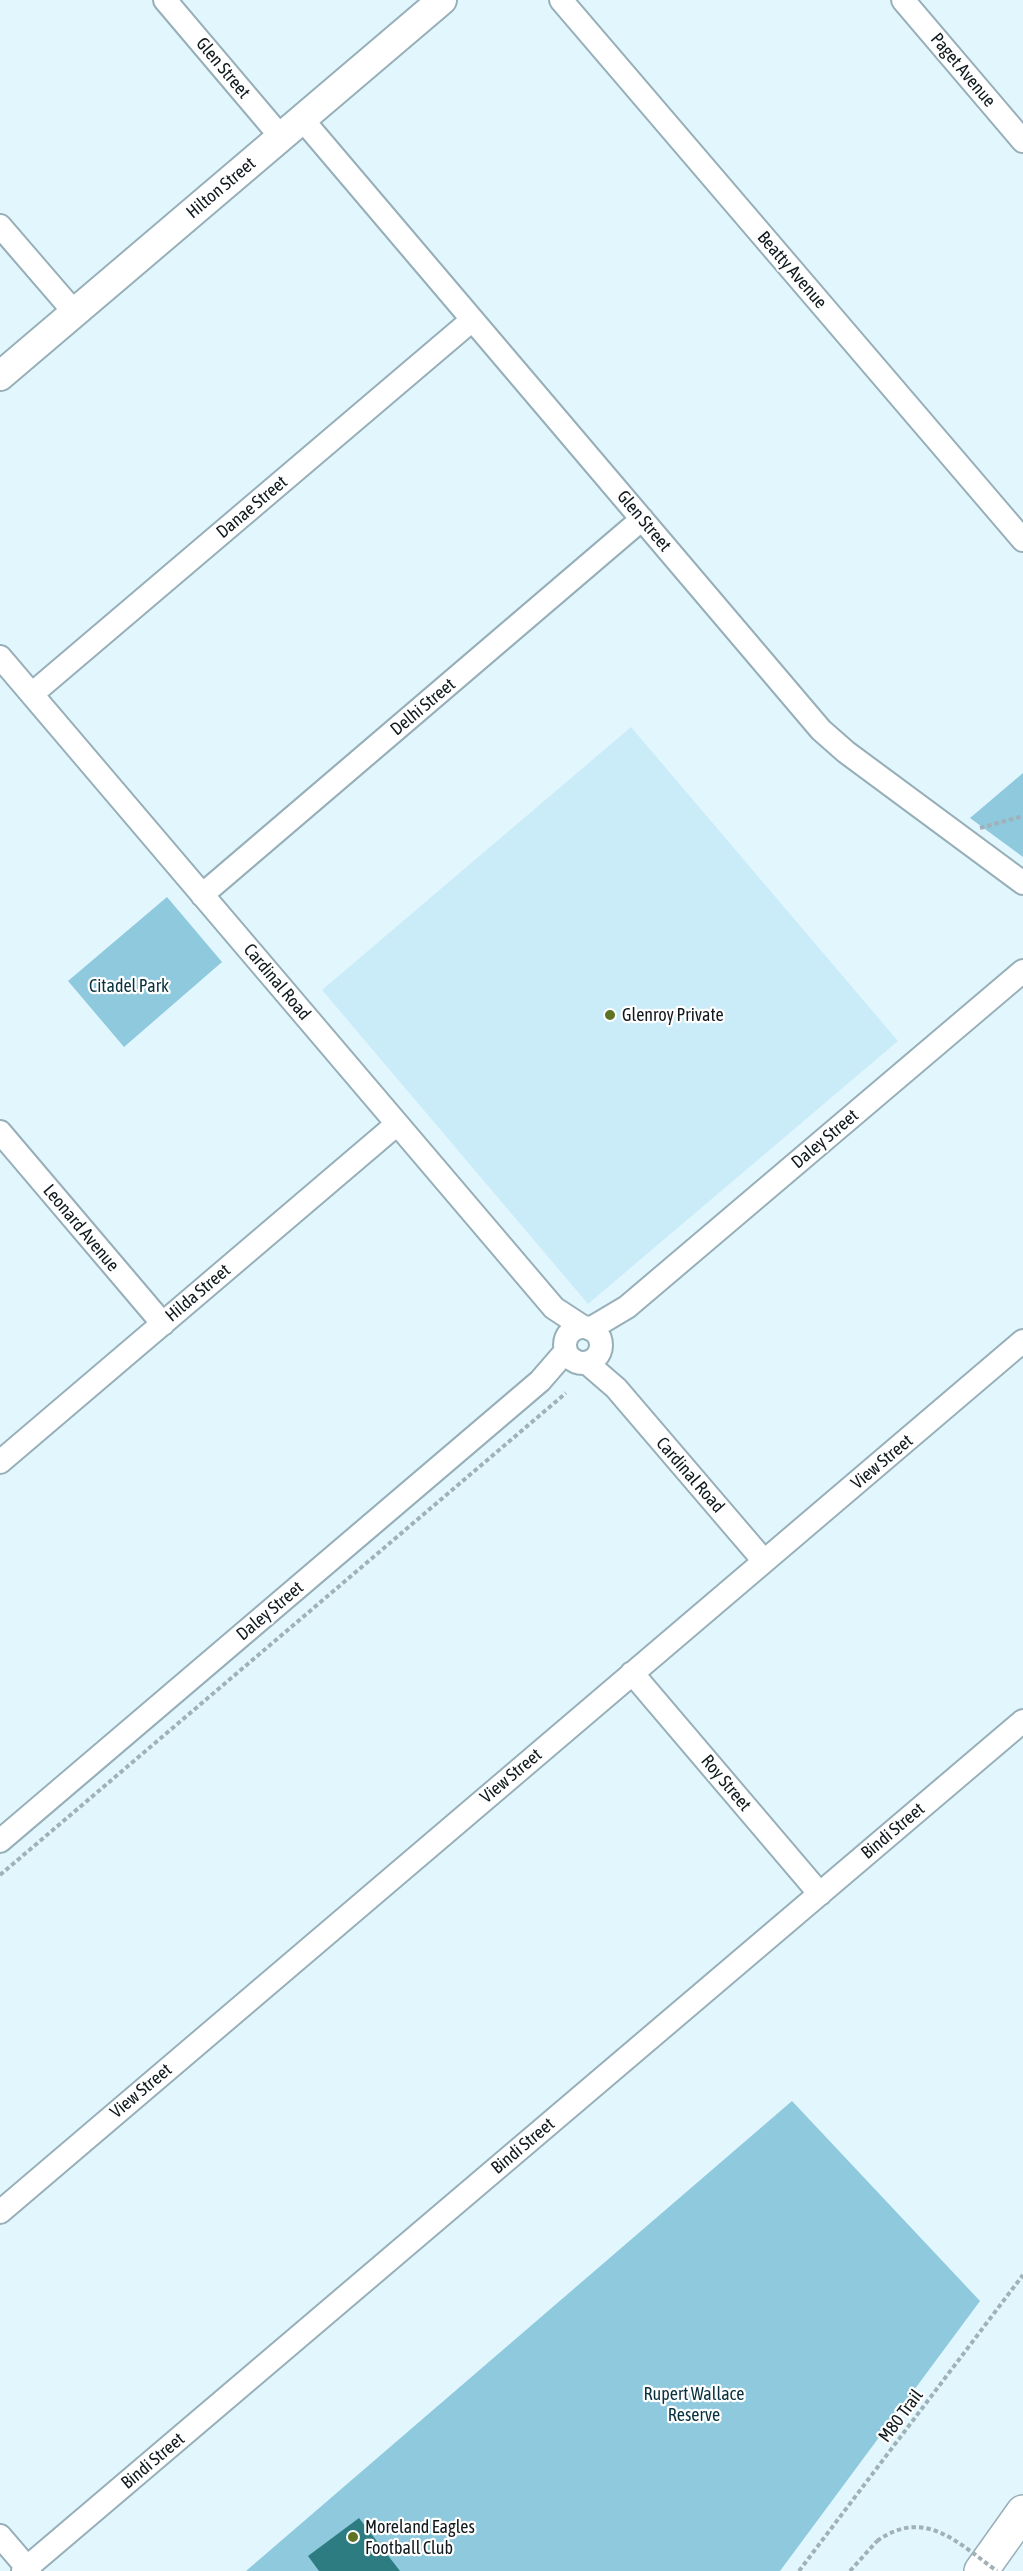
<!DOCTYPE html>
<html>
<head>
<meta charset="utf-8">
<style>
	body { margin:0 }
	canvas { display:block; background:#e2f6fe }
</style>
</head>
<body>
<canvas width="1023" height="2571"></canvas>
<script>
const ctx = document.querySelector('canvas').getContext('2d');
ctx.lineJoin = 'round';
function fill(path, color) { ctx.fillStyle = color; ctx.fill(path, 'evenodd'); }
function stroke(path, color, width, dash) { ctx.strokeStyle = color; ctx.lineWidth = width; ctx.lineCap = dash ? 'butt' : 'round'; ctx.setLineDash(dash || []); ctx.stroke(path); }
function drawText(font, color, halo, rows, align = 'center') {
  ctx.font = font + ' "Asap Condensed",sans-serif'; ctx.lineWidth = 4.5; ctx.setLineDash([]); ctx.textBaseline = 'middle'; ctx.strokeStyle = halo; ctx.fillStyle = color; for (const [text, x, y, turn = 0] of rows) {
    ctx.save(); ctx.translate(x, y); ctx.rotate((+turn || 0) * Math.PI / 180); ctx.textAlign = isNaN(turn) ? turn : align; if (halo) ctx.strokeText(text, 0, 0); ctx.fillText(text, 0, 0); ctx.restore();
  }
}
const built = new Path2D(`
	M 631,727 L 898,1041 L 588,1304 L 322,990 Z`);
const green = new Path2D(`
	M 1023,773 L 1023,857 L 970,818 Z
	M 167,897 L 222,962 L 124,1047 L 68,981 Z
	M 792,2101 L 980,2301 L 780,2571 L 246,2571 Z`);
const building = new Path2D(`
	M 359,2518 L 400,2571 L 319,2571 L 308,2556 Z`);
const path = new Path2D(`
	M 980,828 L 1023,816
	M 0,1875 L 566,1393
	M 799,2571 L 1023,2275
	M 850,2571 L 877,2541`);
const minor = new Path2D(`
	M 165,0 L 281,137
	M 561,0 L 1023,540
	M 903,0 L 1023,141
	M 302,119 L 821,730 L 846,752 L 1023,883
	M 0,226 L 75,313
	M 0,657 L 554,1308 L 583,1327
	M 32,694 L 472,320
	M 202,895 L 642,519
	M 0,1132 L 163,1324
	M565 1345a18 18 0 1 1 36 0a18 18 0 1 1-36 0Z
	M 590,1329 L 627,1307 L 1023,971
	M 587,1363 L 616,1388 L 764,1561
	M 0,1462 L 397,1124
	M 632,1673 L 820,1894
	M 0,1841 L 540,1381 L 566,1351
	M 0,2212 L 1023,1341
	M 0,2536 L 30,2571
	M 23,2571 L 1023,1721`);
const tertiary = new Path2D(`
	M 0,376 L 442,0`);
const motorway = new Path2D(`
	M 981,2571 L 1023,2512`);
const pathBridge = new Path2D(`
	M 877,2541 C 925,2507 958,2543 997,2571`);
const markers = [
	[610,1015,6,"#5e7323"],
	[353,2537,6,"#5e7323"]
];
const streetNames = [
	["Glen Street",223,68,50],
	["Paget Avenue",963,70,50],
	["Hilton Street",221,188,-40],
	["Beatty Avenue",792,270,49],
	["Danae Street",252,507,-40],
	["Glen Street",644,521,50],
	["Delhi Street",423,707,-40],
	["Cardinal Road",277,982,50],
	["Daley Street",825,1139,-40],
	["Leonard Avenue",81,1228,50],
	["Hilda Street",198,1293,-40],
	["View Street",882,1462,-40],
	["Cardinal Road",690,1475,49],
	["Daley Street",270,1611,-40],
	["View Street",511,1776,-40],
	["Roy Street",726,1783,50],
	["Bindi Street",893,1831,-40],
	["View Street",141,2091,-40],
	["Bindi Street",523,2146,-40],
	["M80 Trail",901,2416,-53],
	["Bindi Street",153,2461,-40]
];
const parkNames = [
	["Citadel Park",129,986],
	["Rupert Wallace",694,2394],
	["Reserve",694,2415]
];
const poiNames = [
	["Glenroy Private",622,1015],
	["Moreland Eagles",365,2527],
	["Football Club",365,2548]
];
fill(built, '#caecf9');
fill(green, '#8ec9de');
fill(building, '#2d7c82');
stroke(minor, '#97afb8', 26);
stroke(tertiary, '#97afb8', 32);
stroke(motorway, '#97afb8', 36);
stroke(path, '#a0b1b8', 4, [4.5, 3]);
stroke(minor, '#fff', 22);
stroke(tertiary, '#fff', 28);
stroke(motorway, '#fff', 33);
stroke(pathBridge, '#a0b1b8', 4, [4.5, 3]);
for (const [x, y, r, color] of markers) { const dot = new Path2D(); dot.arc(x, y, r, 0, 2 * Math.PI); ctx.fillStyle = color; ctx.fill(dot); stroke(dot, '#fff', 2); }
drawText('18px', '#10191d', '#fff', streetNames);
drawText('18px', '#08323f', '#fff', parkNames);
drawText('18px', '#10191d', '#fff', poiNames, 'left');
</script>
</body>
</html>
